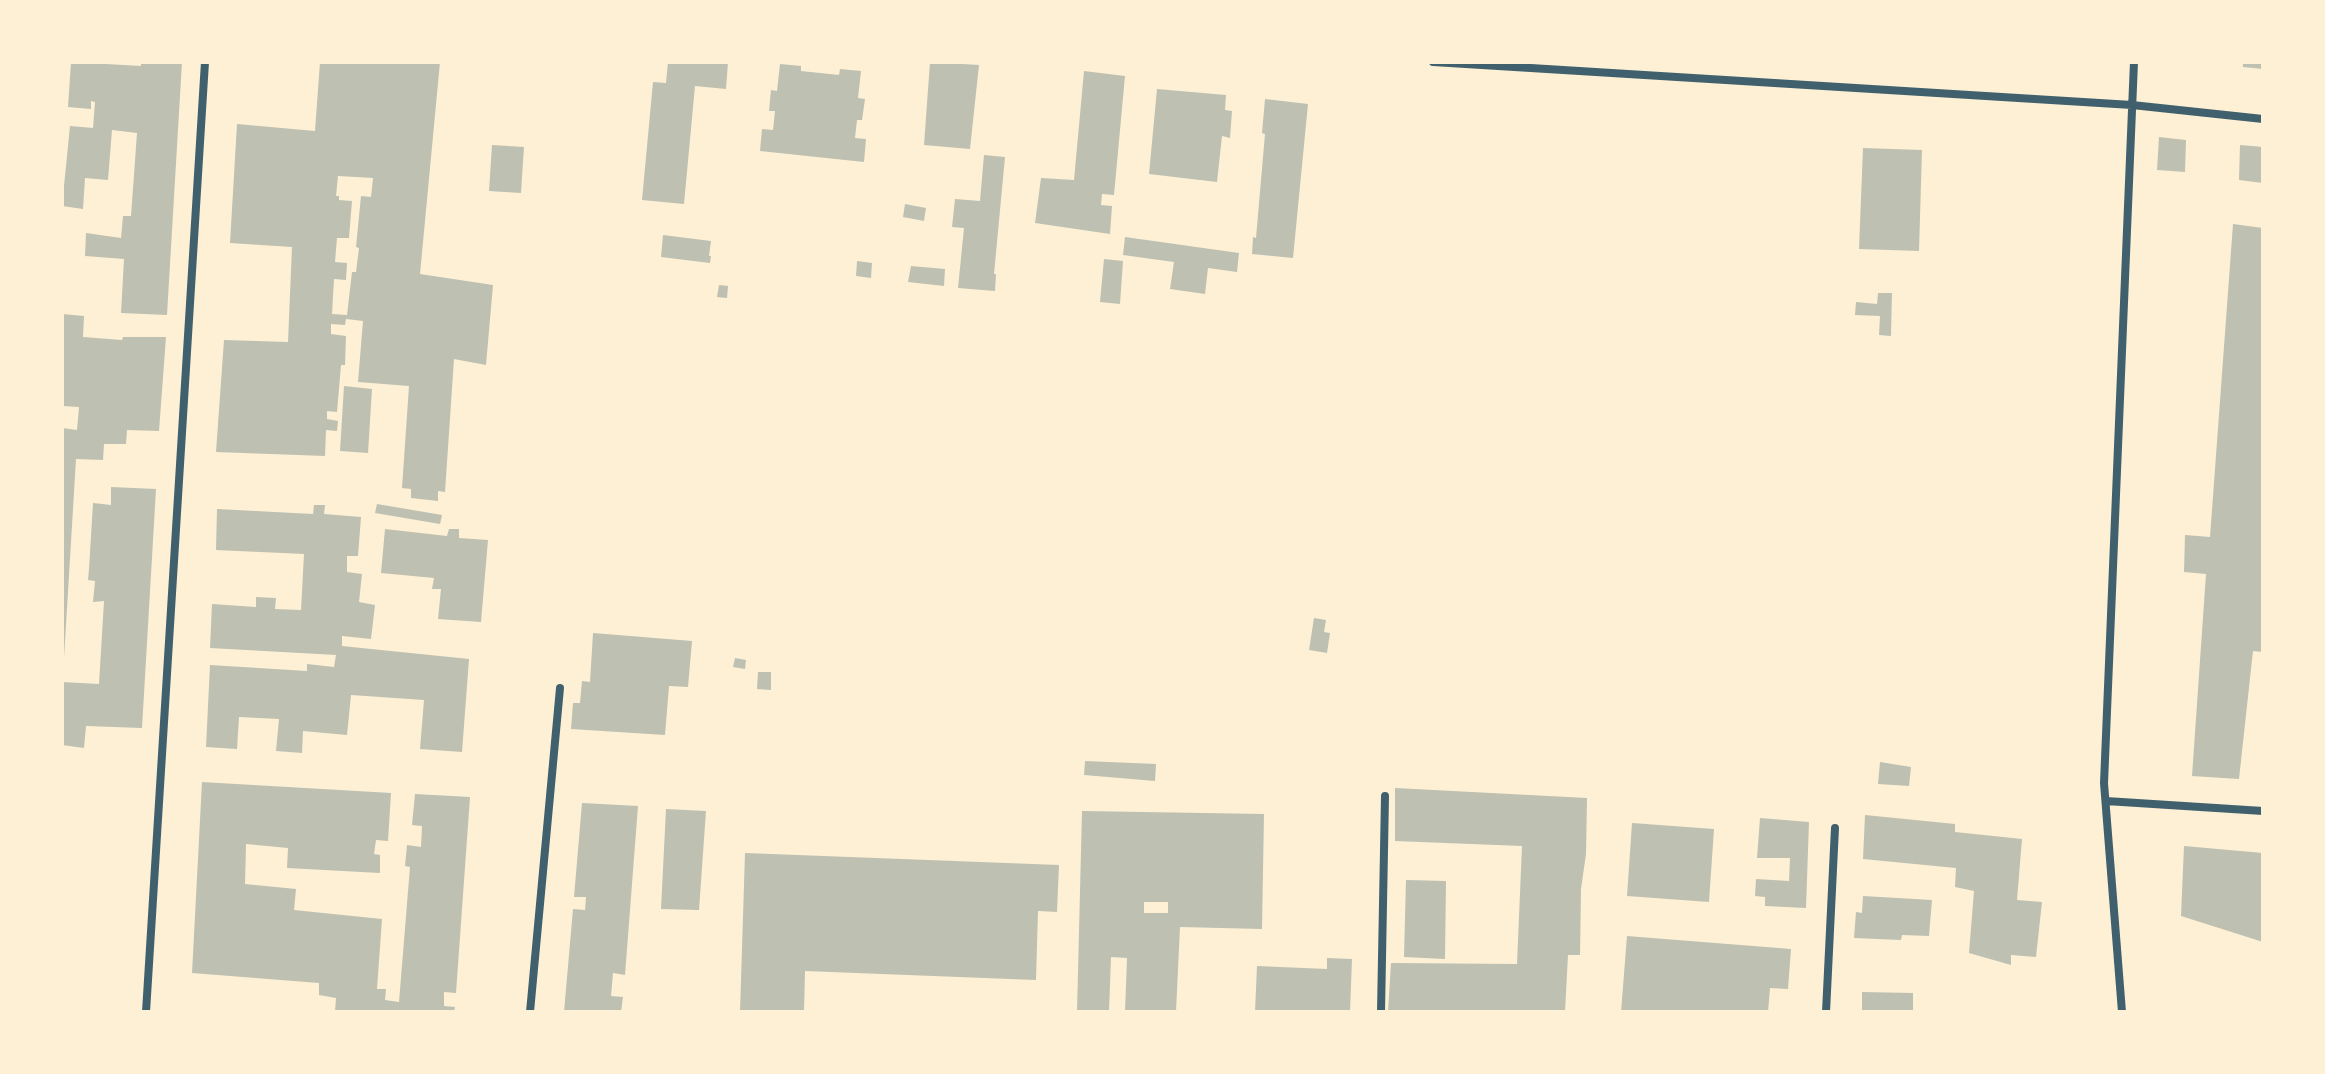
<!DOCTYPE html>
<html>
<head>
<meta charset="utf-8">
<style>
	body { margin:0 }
	#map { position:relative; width:2325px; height:1074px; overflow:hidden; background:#fdf0d5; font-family:Karla,sans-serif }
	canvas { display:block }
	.frame { position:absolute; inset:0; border:64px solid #fdf0d5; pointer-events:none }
</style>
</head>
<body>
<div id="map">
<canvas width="2325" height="1074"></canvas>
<div class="frame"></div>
</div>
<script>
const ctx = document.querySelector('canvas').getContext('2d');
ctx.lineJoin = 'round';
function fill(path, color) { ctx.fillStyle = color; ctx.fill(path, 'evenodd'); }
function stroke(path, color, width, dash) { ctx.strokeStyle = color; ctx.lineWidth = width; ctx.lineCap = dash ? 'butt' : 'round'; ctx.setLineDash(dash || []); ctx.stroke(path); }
const building = new Path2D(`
	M 71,62 L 141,66 L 141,62 L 182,62 L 167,315 L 121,313 L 124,259 L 85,256 L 86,233 L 121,238 L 123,216 L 131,216 L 137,133 L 112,130 L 108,180 L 85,178 L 83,209 L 62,206 L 70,126 L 93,128 L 95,102 L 91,101 L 91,109 L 68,107 Z
	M 320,62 L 440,62 L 420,274 L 493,285 L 486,365 L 454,359 L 445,492 L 438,491 L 438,501 L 411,498 L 411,489 L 402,488 L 409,386 L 358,382 L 363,321 L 346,319 L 345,325 L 331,324 L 331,334 L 346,336 L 345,365 L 341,365 L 337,412 L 327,411 L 327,419 L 338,421 L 337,431 L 326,430 L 325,456 L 216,452 L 224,340 L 288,342 L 292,247 L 230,243 L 237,124 L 315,131 ZM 338,176 L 373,178 L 371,197 L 361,196 L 356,247 L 359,248 L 356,272 L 352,272 L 347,315 L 332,314 L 334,279 L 346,280 L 347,263 L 335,262 L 337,238 L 349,238 L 352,201 L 339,200 L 339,196 L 336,196 Z
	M 668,62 L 728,62 L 726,89 L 695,86 L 684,204 L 642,200 L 653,82 L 666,83 Z
	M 930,62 L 979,65 L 970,149 L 924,145 Z
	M 2243,62 L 2263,62 L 2263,69 L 2243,67 Z
	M 780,64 L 801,66 L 801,71 L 839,75 L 840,69 L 861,71 L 858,98 L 865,99 L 862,120 L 857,120 L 855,138 L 866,139 L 864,162 L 760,151 L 762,129 L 773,130 L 775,111 L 769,111 L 771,90 L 777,91 Z
	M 1084,71 L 1125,76 L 1114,195 L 1102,194 L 1101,205 L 1112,206 L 1110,234 L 1035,223 L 1041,178 L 1074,180 Z
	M 1157,89 L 1226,95 L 1225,110 L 1232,111 L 1230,138 L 1222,136 L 1217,182 L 1149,174 Z
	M 1265,99 L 1308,104 L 1293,258 L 1252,254 L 1253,237 L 1256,238 L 1265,134 L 1262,133 Z
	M 2159,137 L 2186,140 L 2185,172 L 2157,170 Z
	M 492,145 L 524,147 L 521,193 L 489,191 Z
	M 2240,145 L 2263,147 L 2263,183 L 2239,180 Z
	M 1863,148 L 1922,150 L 1919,251 L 1859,249 Z
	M 984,155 L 1005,157 L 994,274 L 996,274 L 995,291 L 958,288 L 964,228 L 952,227 L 955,199 L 980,201 Z
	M 905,204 L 926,208 L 924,221 L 903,217 Z
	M 2233,224 L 2263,228 L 2263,652 L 2253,651 L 2239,779 L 2192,776 L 2206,574 L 2184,572 L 2185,535 L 2210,537 Z
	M 663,235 L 711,241 L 709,256 L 711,256 L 710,263 L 661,257 Z
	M 1125,237 L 1239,253 L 1237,272 L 1208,268 L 1205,294 L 1170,289 L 1174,262 L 1123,255 Z
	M 1104,259 L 1123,261 L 1120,304 L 1100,302 Z
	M 857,261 L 872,263 L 871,278 L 856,276 Z
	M 911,266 L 945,269 L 944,286 L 908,282 Z
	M 719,285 L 728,286 L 727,298 L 717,297 Z
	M 1878,293 L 1892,293 L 1891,336 L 1879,335 L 1880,316 L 1855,315 L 1856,302 L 1877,304 Z
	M 62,314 L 84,316 L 83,337 L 122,340 L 123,337 L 166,337 L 159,431 L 127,430 L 126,444 L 104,444 L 103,460 L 76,459 L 64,658 L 62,658 L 62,428 L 77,430 L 79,407 L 62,406 Z
	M 344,386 L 372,389 L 368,453 L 340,451 Z
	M 111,487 L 156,489 L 142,728 L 86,726 L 84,748 L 62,745 L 62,682 L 99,684 L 104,601 L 93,602 L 95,581 L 88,580 L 89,569 L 93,503 L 111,505 Z
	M 377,504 L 442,515 L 440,524 L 375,513 Z
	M 314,505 L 325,505 L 324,514 L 361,517 L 358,556 L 347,556 L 347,572 L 362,574 L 359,602 L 375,605 L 371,639 L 342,636 L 342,646 L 469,659 L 462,752 L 420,749 L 424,700 L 351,695 L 347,735 L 303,731 L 302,753 L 276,751 L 279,719 L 239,717 L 237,749 L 206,747 L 210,665 L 307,671 L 307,664 L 334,667 L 336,655 L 210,648 L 212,604 L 256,607 L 256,597 L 276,598 L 275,609 L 301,610 L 304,554 L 216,550 L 217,509 L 313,514 Z
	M 385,529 L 447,536 L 449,529 L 459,529 L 459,538 L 488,540 L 481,622 L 438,619 L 441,589 L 432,589 L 434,578 L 381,573 Z
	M 1314,618 L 1326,620 L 1324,632 L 1330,633 L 1327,653 L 1309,650 Z
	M 593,633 L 692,641 L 688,687 L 669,686 L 665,735 L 571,729 L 573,703 L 580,703 L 582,681 L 590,682 Z
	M 735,658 L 746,660 L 745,669 L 733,667 Z
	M 758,672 L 771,672 L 771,690 L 757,689 Z
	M 1085,761 L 1156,764 L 1155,781 L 1084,775 Z
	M 1880,762 L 1911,767 L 1909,786 L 1878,784 Z
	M 202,782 L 391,793 L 388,841 L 376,840 L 374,854 L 380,855 L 380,873 L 287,868 L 288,848 L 246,844 L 245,884 L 296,889 L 294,910 L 382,919 L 377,989 L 386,989 L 385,1000 L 399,1002 L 410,867 L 405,866 L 407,845 L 421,847 L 422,826 L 412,825 L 415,794 L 470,797 L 456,993 L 444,992 L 444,1006 L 455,1007 L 454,1012 L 335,1012 L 336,998 L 319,995 L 319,983 L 192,973 Z
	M 1395,788 L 1587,798 L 1586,854 L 1581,889 L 1580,955 L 1568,955 L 1565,1012 L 1388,1012 L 1391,963 L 1517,964 L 1522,846 L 1395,841 Z
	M 582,803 L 638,806 L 625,975 L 613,973 L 611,996 L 623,997 L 621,1012 L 564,1012 L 573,909 L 585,910 L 586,897 L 574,897 Z
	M 666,809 L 706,811 L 699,910 L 661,909 Z
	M 1082,811 L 1264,814 L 1262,929 L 1180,927 L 1176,1012 L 1125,1012 L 1127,958 L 1111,957 L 1109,1012 L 1077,1012 ZM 1144,902 L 1168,902 L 1168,913 L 1144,913 Z
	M 1865,815 L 1955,824 L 1955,832 L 2022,839 L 2017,900 L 2042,902 L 2036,957 L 2011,955 L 2011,965 L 1969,953 L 1974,891 L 1955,887 L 1956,868 L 1863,859 Z
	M 1760,818 L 1809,822 L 1806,908 L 1765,906 L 1765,897 L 1755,896 L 1756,879 L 1789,881 L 1790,858 L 1757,858 Z
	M 1632,823 L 1714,829 L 1709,902 L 1627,896 Z
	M 2184,846 L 2263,853 L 2263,942 L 2181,916 Z
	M 745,853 L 1059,865 L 1057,912 L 1038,911 L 1036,980 L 805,971 L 804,1012 L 740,1012 Z
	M 1406,880 L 1446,881 L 1445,959 L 1404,957 Z
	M 1863,896 L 1932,900 L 1929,936 L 1902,935 L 1901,940 L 1854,938 L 1856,912 L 1862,913 Z
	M 1627,936 L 1791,949 L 1788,989 L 1770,988 L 1768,1012 L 1621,1012 Z
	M 1327,958 L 1352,959 L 1350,1012 L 1255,1012 L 1257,966 L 1327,969 Z
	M 1862,992 L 1913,993 L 1913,1012 L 1862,1012 Z`);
const minor = new Path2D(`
	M 1433,62 L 2132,105 L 2263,119
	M 2106,801 L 2263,811
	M 146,1012 L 205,62
	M 530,1012 L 560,688
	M 1381,1012 L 1385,796
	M 1826,1012 L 1835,828
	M 2122,1012 L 2104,783 L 2134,62`);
fill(building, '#bec0b2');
stroke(minor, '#3f606c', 8);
</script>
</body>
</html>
